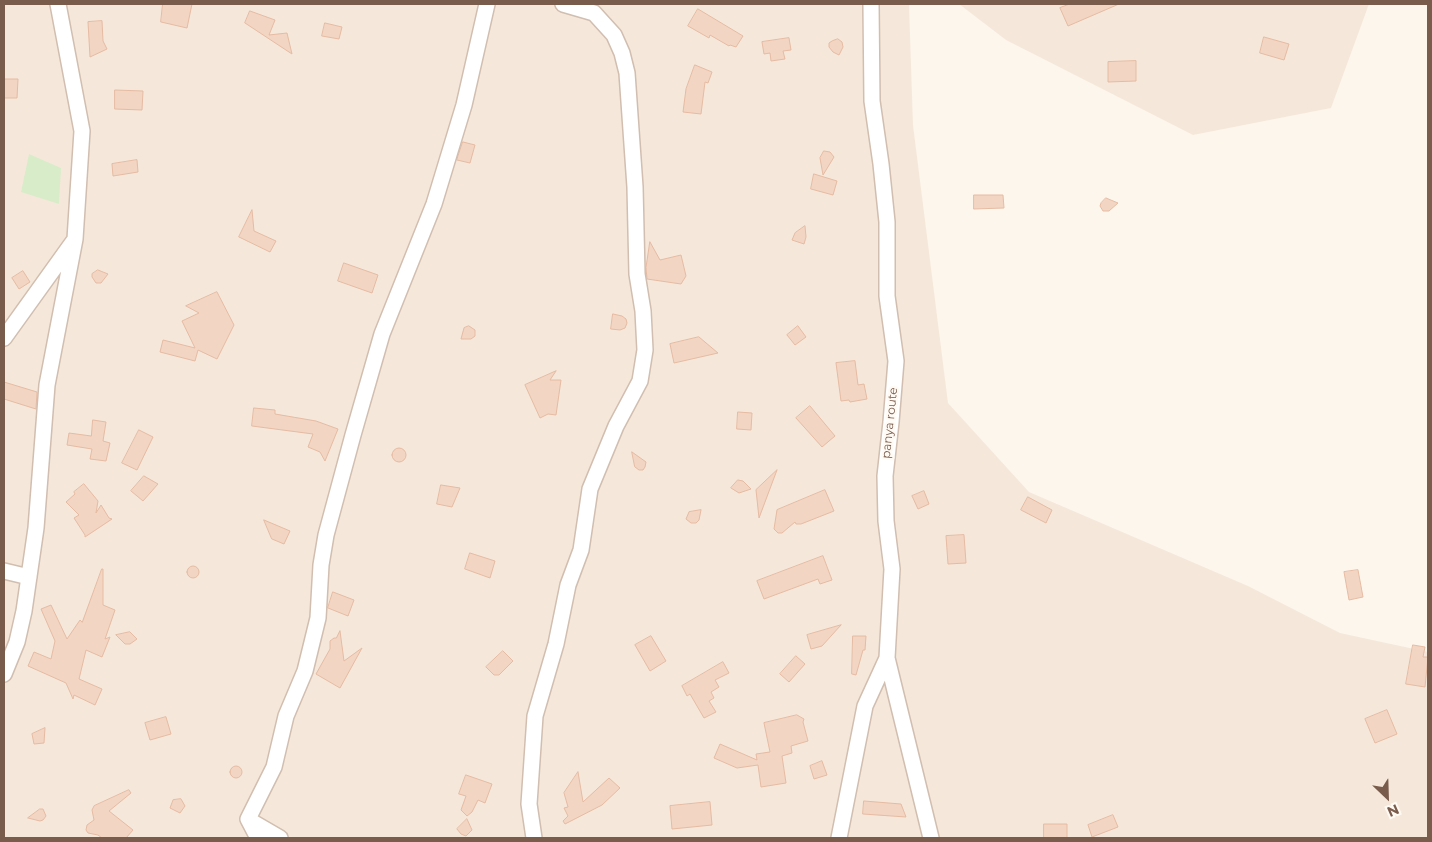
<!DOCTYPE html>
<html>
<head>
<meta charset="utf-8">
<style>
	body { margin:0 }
	#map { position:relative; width:1432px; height:842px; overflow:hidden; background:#fdf6ec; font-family:Montserrat,sans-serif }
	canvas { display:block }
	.frame { position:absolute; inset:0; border:5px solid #7a5c4d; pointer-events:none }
	.north { position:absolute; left:1362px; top:772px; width:50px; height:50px; -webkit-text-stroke:4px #fffaf3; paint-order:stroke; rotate:156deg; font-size:14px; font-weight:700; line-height:20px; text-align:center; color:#7a5c4d }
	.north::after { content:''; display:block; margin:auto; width:18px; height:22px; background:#7a5c4d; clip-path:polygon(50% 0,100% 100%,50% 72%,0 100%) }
</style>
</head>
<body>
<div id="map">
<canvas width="1432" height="842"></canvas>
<div class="frame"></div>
<div class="north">N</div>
</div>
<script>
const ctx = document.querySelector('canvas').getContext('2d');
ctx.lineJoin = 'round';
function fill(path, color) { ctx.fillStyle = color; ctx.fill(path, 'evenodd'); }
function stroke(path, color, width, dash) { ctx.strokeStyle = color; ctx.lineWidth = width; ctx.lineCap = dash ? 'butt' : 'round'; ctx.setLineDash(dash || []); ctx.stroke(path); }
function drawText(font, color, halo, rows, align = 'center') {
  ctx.font = font + ' Montserrat,sans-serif'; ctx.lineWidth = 4.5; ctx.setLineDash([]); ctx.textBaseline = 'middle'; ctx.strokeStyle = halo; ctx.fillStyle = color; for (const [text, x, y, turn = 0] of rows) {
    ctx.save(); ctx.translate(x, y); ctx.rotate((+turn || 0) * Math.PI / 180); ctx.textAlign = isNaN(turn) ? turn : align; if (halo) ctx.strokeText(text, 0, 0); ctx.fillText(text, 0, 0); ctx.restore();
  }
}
const residential = new Path2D(`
	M 4,4 L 909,4 L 913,125 L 948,403 L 1029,492 L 1248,586 L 1340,633 L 1428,652 L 1428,838 L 4,838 Z
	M 959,4 L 1369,4 L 1331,108 L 1193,135 L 1006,40 Z`);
const green = new Path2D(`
	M 29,154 L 61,168 L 59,204 L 21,192 Z`);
const building = new Path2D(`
	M 163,4 L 192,4 L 187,28 L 161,22 Z
	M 1070,4 L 1119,4 L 1068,26 L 1060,8 Z
	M 698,9 L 743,36 L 736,47 L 730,45 L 729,46 L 710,35 L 709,38 L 688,26 Z
	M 250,11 L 275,20 L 269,35 L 287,33 L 292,54 L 245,23 Z
	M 102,21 L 103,41 L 107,49 L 90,57 L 88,22 Z
	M 325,23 L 342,27 L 339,39 L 322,36 Z
	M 1264,37 L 1289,44 L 1284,60 L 1260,53 Z
	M 789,38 L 791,50 L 783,51 L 785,59 L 771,61 L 770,53 L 764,54 L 762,42 Z
	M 838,39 L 842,42 L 843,47 L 839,55 L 833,52 L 829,47 L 829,43 L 832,41 Z
	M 1136,61 L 1136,81 L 1108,82 L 1108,62 Z
	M 695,65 L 712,72 L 708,83 L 705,82 L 701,114 L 683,112 L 686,89 Z
	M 4,79 L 18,79 L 17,98 L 4,98 Z
	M 115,90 L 143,91 L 142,110 L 115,109 Z
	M 463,142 L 475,145 L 470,163 L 457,160 Z
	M 824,151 L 830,152 L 834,157 L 823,175 L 820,158 Z
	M 137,160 L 138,172 L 113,176 L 112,164 Z
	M 814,174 L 837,181 L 833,195 L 811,189 Z
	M 974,195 L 1003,195 L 1004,208 L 974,209 Z
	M 1106,198 L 1118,203 L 1109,211 L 1103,211 L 1100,206 L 1101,203 Z
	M 252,210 L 254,231 L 276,241 L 270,252 L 239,237 Z
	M 805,226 L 806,237 L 804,244 L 792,240 L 795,233 Z
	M 650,242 L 660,260 L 681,255 L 686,276 L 681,284 L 647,279 L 646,268 Z
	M 344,263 L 378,275 L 372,293 L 338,281 Z
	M 98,270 L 108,274 L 101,283 L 96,283 L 92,277 L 92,274 Z
	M 23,271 L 30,282 L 19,289 L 12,278 Z
	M 217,292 L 234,325 L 217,359 L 198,350 L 195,361 L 160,352 L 163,340 L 195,348 L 182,321 L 199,313 L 186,306 Z
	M 613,314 L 622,316 L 626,319 L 627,323 L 625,328 L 620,330 L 611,329 Z
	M 469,326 L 475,330 L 475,336 L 471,339 L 461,339 L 464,328 Z
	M 798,326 L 806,337 L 795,345 L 787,335 Z
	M 699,337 L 718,353 L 674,363 L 670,344 Z
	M 855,361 L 858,385 L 864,384 L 867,399 L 850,402 L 849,400 L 841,401 L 836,363 Z
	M 556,371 L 550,380 L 561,380 L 556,415 L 548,414 L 540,418 L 525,385 Z
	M 4,382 L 37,392 L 36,409 L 4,399 Z
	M 810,406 L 835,436 L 822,447 L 796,418 Z
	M 254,408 L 275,410 L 275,414 L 316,421 L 338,429 L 325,461 L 320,452 L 308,447 L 313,434 L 252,426 Z
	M 738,412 L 752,413 L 751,430 L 737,429 Z
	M 93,420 L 106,422 L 103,441 L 110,443 L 106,461 L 90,459 L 92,449 L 67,445 L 69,433 L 91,436 Z
	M 139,430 L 153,437 L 137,470 L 122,463 Z
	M392 455a7 7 0 1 1 14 0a7 7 0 1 1-14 0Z
	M 632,452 L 646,462 L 645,467 L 643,470 L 639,470 L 635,467 Z
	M 777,470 L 759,518 L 756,490 Z
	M 144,476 L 158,484 L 143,501 L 131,491 Z
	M 738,480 L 743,481 L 751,489 L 739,493 L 731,488 Z
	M 84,484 L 98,501 L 96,513 L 101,505 L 109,518 L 112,519 L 85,537 L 85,535 L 74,518 L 79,515 L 66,502 L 75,494 L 74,492 Z
	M 441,485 L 460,488 L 452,507 L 437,504 Z
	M 825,490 L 834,511 L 801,524 L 796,524 L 795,522 L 782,533 L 778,533 L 774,529 L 777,510 Z
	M 924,491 L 929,504 L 918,509 L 912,496 Z
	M 1028,497 L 1052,510 L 1046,523 L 1021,510 Z
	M 701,510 L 699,520 L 696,523 L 691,523 L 686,519 L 689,512 Z
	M 264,520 L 290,531 L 284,544 L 272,539 Z
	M 964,535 L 966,563 L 948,564 L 946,536 Z
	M 470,553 L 495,561 L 490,578 L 465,569 Z
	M 823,556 L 832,580 L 820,584 L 818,579 L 764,599 L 757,581 Z
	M187 572a6 6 0 1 1 12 0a6 6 0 1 1-12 0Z
	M 102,569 L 103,569 L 103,605 L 115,610 L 105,639 L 110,637 L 102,657 L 86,650 L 79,679 L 102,689 L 95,705 L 74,695 L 73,699 L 66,683 L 28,666 L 34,652 L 51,659 L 55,641 L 41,609 L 51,605 L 67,639 L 80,620 L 82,622 Z
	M 1358,570 L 1363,597 L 1349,600 L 1344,572 Z
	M 333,592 L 354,600 L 348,616 L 328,608 Z
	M 841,625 L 822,646 L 811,649 L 807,635 Z
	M 340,631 L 344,661 L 362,648 L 340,688 L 316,674 L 330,649 L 330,641 L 334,638 L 336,638 Z
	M 130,632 L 137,639 L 130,644 L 125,644 L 116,635 Z
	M 651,636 L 666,661 L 650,671 L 635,645 Z
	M 853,636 L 866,636 L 865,650 L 863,650 L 856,675 L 852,674 Z
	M 1413,645 L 1425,647 L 1423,657 L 1428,657 L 1425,687 L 1406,684 Z
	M 503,651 L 513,661 L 499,675 L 494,675 L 486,667 Z
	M 796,656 L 805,664 L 789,682 L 780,674 Z
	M 723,662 L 729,673 L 715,680 L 719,687 L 711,692 L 714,698 L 709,701 L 716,712 L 704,718 L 690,694 L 687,696 L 682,686 Z
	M 1387,710 L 1397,734 L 1375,743 L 1365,719 Z
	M 797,715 L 804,719 L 803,722 L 808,741 L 791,746 L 792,753 L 782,756 L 786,783 L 761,787 L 758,765 L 737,768 L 714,758 L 720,744 L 757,760 L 756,754 L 770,752 L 764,723 Z
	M 166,717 L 171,734 L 150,740 L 145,723 Z
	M 45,728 L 44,743 L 34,744 L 32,734 Z
	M 822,761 L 827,775 L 814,779 L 810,766 Z
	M230 772a6 6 0 1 1 12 0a6 6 0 1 1-12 0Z
	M 578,772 L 583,802 L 609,778 L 620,788 L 602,805 L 565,824 L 563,821 L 568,816 L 564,808 L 568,807 L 564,793 Z
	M 466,775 L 492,784 L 485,803 L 478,800 L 472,812 L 467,816 L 461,810 L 466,796 L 459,794 Z
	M 129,790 L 131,793 L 109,811 L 133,830 L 126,838 L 102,838 L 98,835 L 88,833 L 86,830 L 87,825 L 94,820 L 92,810 L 94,806 Z
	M 181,799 L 185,806 L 180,813 L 170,808 L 173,800 Z
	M 864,801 L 901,804 L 906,817 L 863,814 Z
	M 710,802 L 712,825 L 672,829 L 670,806 Z
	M 40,809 L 43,809 L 46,816 L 43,820 L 40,821 L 28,818 Z
	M 1113,815 L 1118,827 L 1092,837 L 1088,825 Z
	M 467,819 L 472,830 L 466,836 L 461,834 L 457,829 Z
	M 1044,824 L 1067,824 L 1067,838 L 1044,838 Z`);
const minor = new Path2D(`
	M 871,4 L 872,101 L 881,164 L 887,222 L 887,296 L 896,361 L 891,422 L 885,476 L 886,521 L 892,569 L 887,658 L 931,838
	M 4,338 L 73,242
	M 4,571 L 29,577
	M 4,674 L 17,642 L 24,611 L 36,528 L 47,385 L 75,239 L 82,131 L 58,4
	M 249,820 L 280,838
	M 258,838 L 248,819 L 274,767 L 286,716 L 305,671 L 318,618 L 321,565 L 326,535 L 353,435 L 382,334 L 434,204 L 464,105 L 487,4
	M 534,838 L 529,804 L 535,716 L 556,644 L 568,585 L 581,550 L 590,489 L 616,426 L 640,381 L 645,350 L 643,311 L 637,274 L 635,187 L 627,73 L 622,53 L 614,35 L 594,13 L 563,4
	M 839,838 L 865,706 L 887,658`);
const streetNames = [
	["panya route",890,423,-84]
];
fill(residential, '#f5e8da');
fill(green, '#d8ecc9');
fill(building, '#f3d5c3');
stroke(building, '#e6bba3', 1);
stroke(minor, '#d1beb0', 18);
stroke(minor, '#fff', 15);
drawText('12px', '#7a5c4d', '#fffaf3', streetNames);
</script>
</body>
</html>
